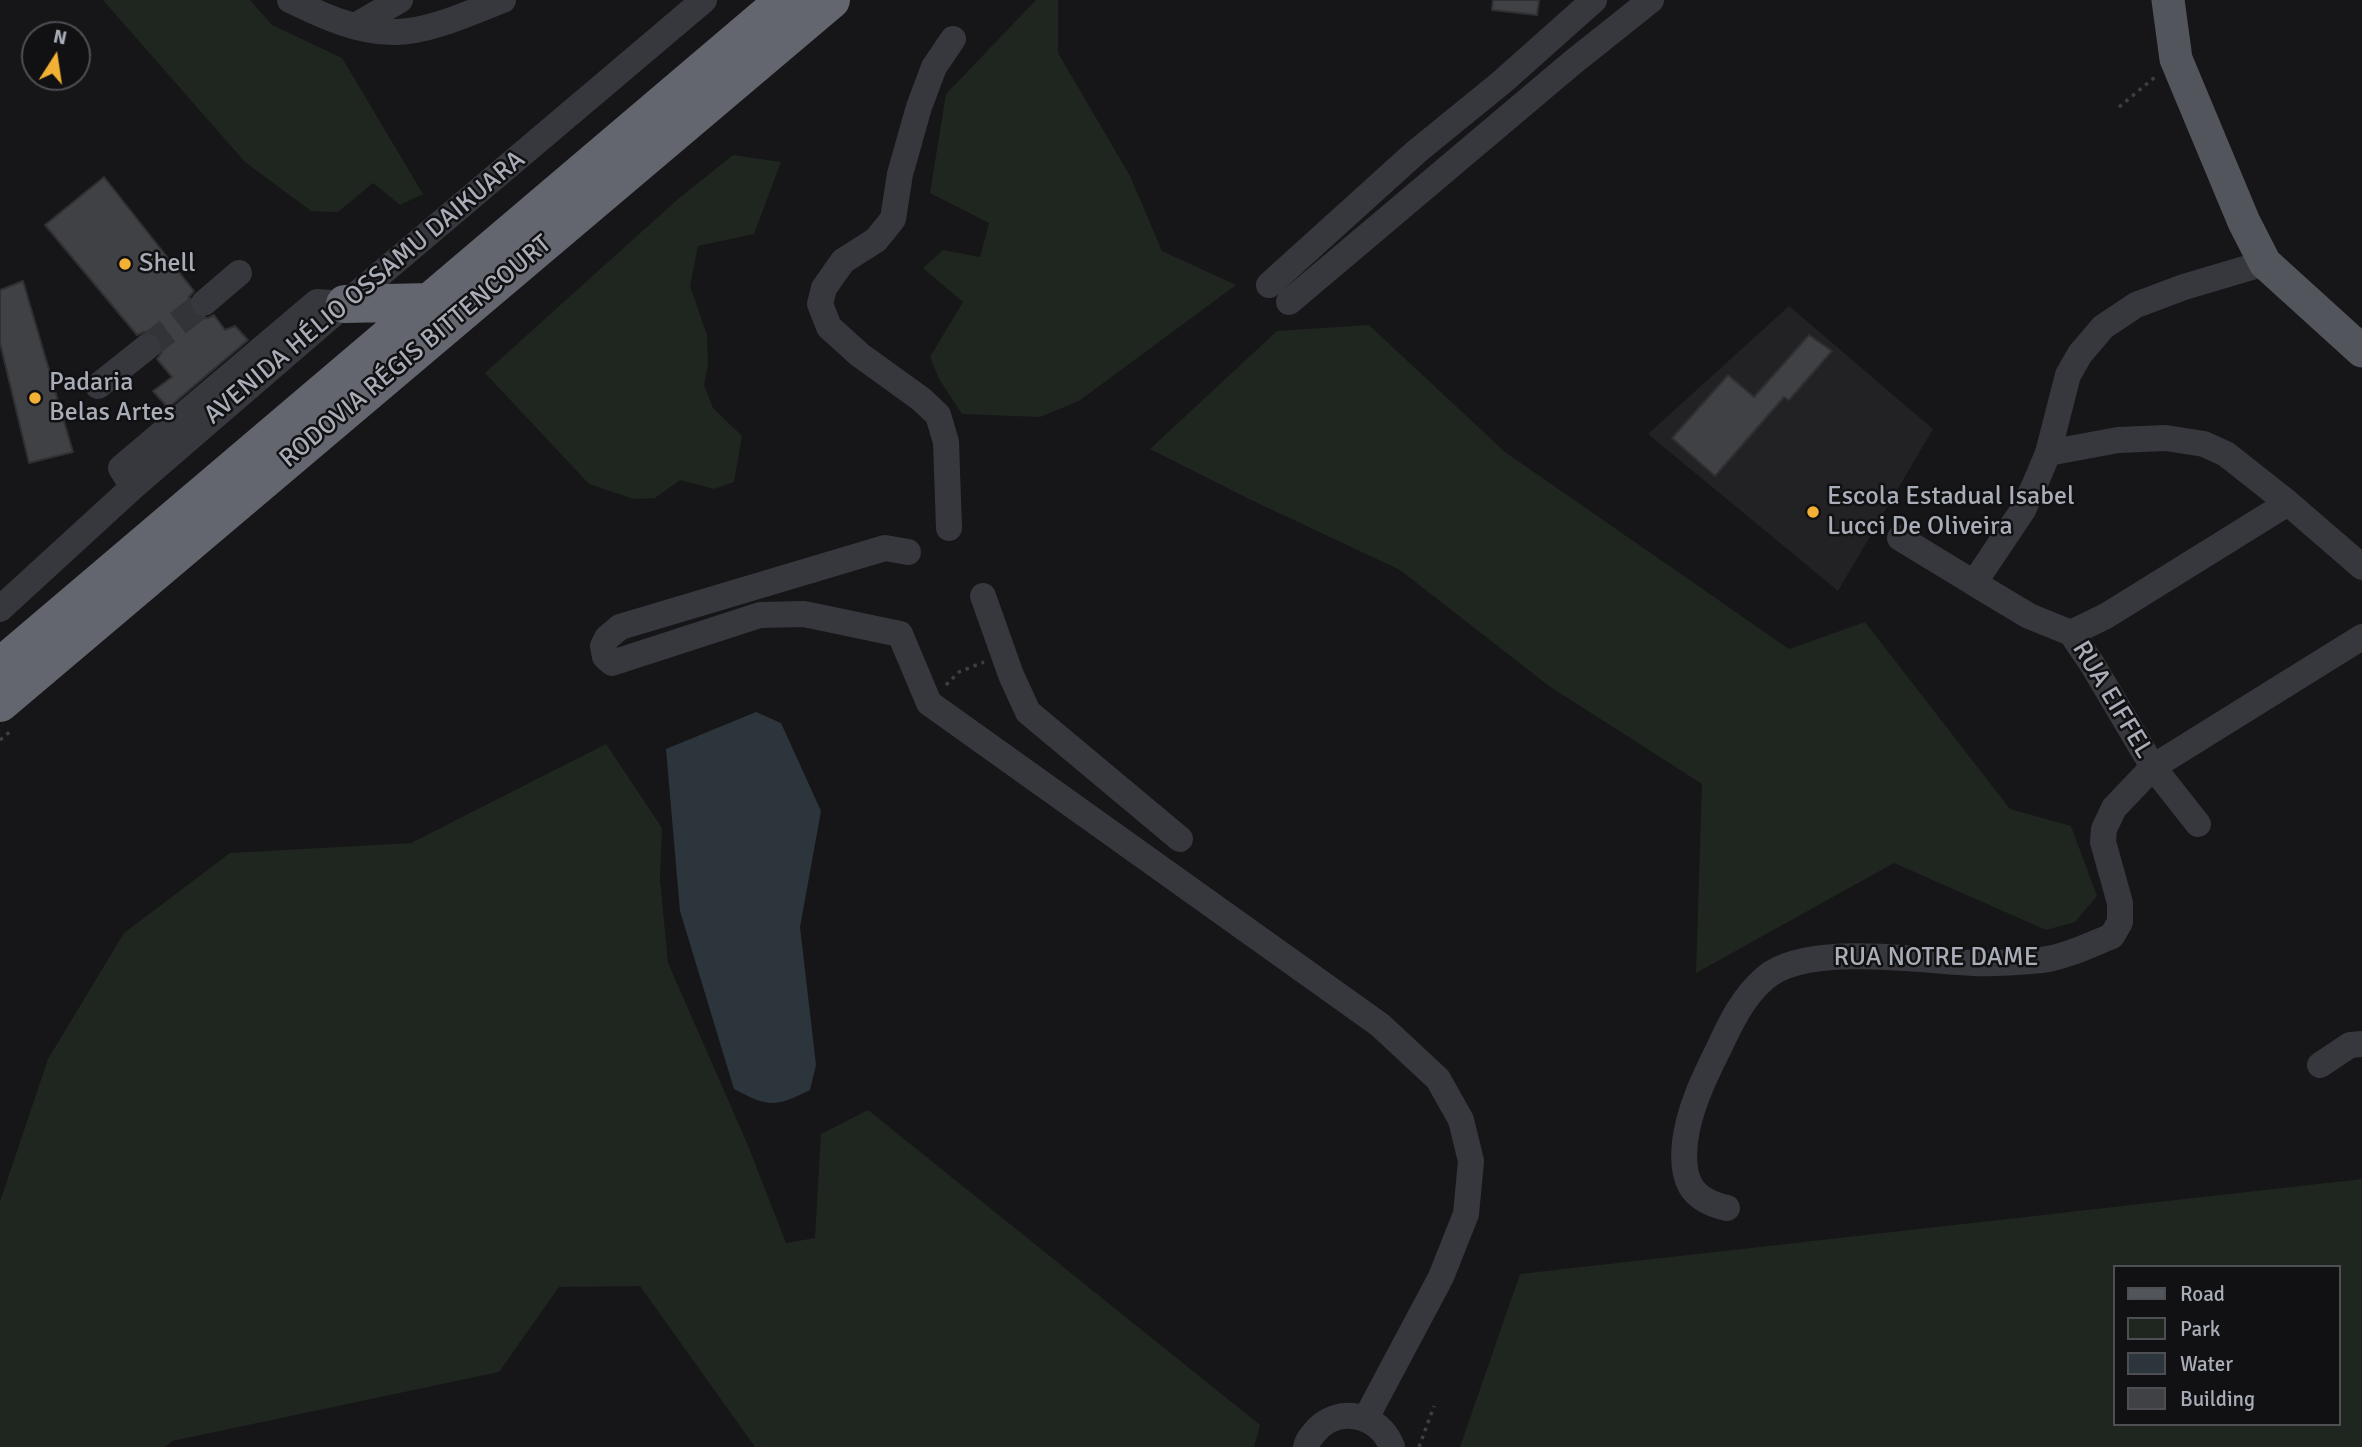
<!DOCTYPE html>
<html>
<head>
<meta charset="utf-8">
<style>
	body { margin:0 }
	#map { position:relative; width:2362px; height:1447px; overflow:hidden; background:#161618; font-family:Signika,sans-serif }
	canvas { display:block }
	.legend { position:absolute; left:2113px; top:1265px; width:228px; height:161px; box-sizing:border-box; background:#111113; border:2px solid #4d4f55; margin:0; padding:9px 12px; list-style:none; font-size:21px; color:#a8adb8 }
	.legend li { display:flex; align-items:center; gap:14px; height:35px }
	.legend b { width:35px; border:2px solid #4d4f55 }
	.north { position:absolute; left:21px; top:21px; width:70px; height:70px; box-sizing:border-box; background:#111113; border:2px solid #4d4f55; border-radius:50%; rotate:12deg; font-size:19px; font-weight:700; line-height:28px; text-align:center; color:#a8adb8 }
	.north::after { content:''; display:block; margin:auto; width:24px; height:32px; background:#f2b134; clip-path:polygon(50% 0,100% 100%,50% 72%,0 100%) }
</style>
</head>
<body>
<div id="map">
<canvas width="2362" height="1447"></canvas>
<ul class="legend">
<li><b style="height:9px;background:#53555c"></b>Road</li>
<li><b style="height:19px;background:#1e261f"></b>Park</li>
<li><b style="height:19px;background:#2c353c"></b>Water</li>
<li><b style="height:19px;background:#404145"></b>Building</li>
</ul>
<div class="north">N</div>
</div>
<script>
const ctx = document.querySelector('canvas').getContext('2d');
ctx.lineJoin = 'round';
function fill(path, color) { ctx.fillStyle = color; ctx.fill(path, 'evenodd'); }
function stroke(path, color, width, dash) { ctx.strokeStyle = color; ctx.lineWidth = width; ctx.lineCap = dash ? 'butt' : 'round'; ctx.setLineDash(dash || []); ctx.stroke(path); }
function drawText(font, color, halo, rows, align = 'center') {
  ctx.font = font + ' Signika,sans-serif'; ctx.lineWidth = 5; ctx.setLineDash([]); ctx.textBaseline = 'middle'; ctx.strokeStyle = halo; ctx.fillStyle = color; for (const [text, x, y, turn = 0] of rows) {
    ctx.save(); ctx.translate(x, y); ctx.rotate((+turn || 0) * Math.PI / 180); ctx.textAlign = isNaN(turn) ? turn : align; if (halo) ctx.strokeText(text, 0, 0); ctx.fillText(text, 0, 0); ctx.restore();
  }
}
const built = new Path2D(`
	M 1789,306 L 1933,429 L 1838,591 L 1648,434 Z`);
const green = new Path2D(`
	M 103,0 L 250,0 L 272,25 L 342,58 L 423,194 L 400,205 L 373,183 L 338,212 L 311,211 L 245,162 Z
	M 1036,0 L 1058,0 L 1058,53 L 1130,176 L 1162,251 L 1236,285 L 1079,401 L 1040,417 L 962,414 L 939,379 L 930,357 L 963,302 L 923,268 L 943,250 L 980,257 L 989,223 L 930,193 L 946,94 Z
	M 733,155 L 781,162 L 754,234 L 698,246 L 690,286 L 707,335 L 708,365 L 704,385 L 713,408 L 742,436 L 734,482 L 714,489 L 680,480 L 655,498 L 634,499 L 589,484 L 485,373 L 678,199 Z
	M 1369,325 L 1505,452 L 1789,649 L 1865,622 L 2010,809 L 2071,826 L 2097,896 L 2075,922 L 2046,930 L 1894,863 L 1696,973 L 1702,784 L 1549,686 L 1400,570 L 1249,499 L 1150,449 L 1277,331 Z
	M 606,744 L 662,828 L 660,879 L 668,963 L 747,1143 L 786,1243 L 815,1238 L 821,1134 L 868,1110 L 1260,1425 L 1254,1447 L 755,1447 L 640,1286 L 559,1287 L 499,1372 L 172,1441 L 165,1447 L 0,1447 L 0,1202 L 48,1059 L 124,933 L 230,853 L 411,843 Z
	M 2362,1179 L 2362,1447 L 1460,1447 L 1520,1274 ZM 2115,1267 L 2339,1267 L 2339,1424 L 2115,1424 Z`);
const water = new Path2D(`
	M 756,712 L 781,723 L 821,811 L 800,927 L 816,1065 L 810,1090 C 774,1108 768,1107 734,1089 L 680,911 L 666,749 Z`);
const building = new Path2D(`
	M 1493,0 L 1539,0 L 1537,15 L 1492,10 Z
	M 104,177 L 194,291 L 189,297 L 188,305 L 193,314 L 199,318 L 208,318 L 214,315 L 225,330 L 235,326 L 248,340 L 168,408 L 153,391 L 172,377 L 157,359 L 162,352 L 163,345 L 160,338 L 152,332 L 144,332 L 137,335 L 45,225 Z
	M 23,281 L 73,452 L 29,463 L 0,343 L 0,290 Z
	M 1809,335 L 1832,351 L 1789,400 L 1784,397 L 1715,476 L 1672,438 L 1728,375 L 1754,397 Z`);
const minorTunnel = new Path2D(`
	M 147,347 L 204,303`);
const path = new Path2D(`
	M 2119,107 L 2155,77
	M 946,685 L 959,672 L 984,662
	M 0,740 L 12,730
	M 1419,1447 L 1434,1406`);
const minor = new Path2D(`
	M 290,0 C 321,15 357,32 393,32 C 427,33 472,12 503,0
	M 355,26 L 400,0
	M 1269,285 L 1416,152 L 1502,82 L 1594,0
	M 1289,302 L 1572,63 L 1651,0
	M 204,303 L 239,273
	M 98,386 L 147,347
	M 2048,453 L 2118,440 L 2166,438 L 2204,444 L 2226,454 L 2288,503 L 2362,567
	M 133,487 L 121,468 L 317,302 L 345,304
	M 949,528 L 946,442 L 938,415 L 921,399 L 860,355 L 829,327 L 820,304 L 824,288 L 843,261 L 876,240 L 893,219 L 900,174 L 919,107 L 934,67 L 953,39
	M 1900,538 L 1974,583
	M 908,552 L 885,548 L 620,627 L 607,638 L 603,646 L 605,657 L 612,663 L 760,615 L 804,614 L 900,634 L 929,703 L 1380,1025 L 1438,1079 L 1461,1120 L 1471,1161 L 1466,1214 L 1441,1277 L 1366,1418
	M 983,596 L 1011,675 L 1028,712 L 1180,839
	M 0,609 L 133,487 L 345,304 L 704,0
	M 2071,633 L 2106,616 L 2288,503
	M 2198,824 L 2153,767 L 2092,664 L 2071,633 L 2029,616 L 1974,583 L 2023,510 L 2035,484 L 2048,453 L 2068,375 L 2080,354 L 2103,327 L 2136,305 L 2184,287 L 2265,263
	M 2320,1065 L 2350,1045 L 2362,1044
	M 1727,1208 C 1690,1200 1681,1179 1685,1142 C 1689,1109 1704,1078 1719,1048 C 1731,1022 1743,997 1765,978 C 1807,942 1920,961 1973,963 C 1995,964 2019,962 2042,960 C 2065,957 2090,945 2112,936 L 2120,922 L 2120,903 L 2103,842 L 2104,829 L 2114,808 L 2153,767 L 2362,637
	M 1306,1447 C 1307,1441 1310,1438 1314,1433 C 1337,1404 1380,1414 1392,1447`);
const major = new Path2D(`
	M 2168,0 L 2176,59 L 2244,222 L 2265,263 L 2362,351`);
const highway = new Path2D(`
	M 345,304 L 430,302
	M 0,667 L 785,0
	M 0,703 L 831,0`);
const markers = [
	[125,264,7,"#f2b134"],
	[35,398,7,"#f2b134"],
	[1813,512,7,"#f2b134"]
];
const poiNames = [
	["Shell",139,264],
	["Padaria",49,383],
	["Belas Artes",49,413],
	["Escola Estadual Isabel",1827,497],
	["Lucci De Oliveira",1827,527]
];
const streetNames = [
	["AVENIDA HÉLIO OSSAMU DAIKUARA",365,288,-40],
	["RODOVIA RÉGIS BITTENCOURT",416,352,-40],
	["RUA EIFFEL",2112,700,59],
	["RUA NOTRE DAME",1936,958]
];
fill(built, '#222225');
fill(green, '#1e261f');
fill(water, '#2c353c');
fill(building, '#404145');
stroke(building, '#303034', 2);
stroke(minorTunnel, '#333438', 26, [26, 13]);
stroke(path, '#3d3f44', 3.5, [3.5, 5]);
stroke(minor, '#37383d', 26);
stroke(major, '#53555c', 33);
stroke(highway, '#63666e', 38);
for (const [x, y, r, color] of markers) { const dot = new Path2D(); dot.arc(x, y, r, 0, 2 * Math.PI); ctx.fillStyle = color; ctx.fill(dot); stroke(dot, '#111113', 2.5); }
drawText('26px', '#a8adb8', '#111113', poiNames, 'left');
drawText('26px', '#a8adb8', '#111113', streetNames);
</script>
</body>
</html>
